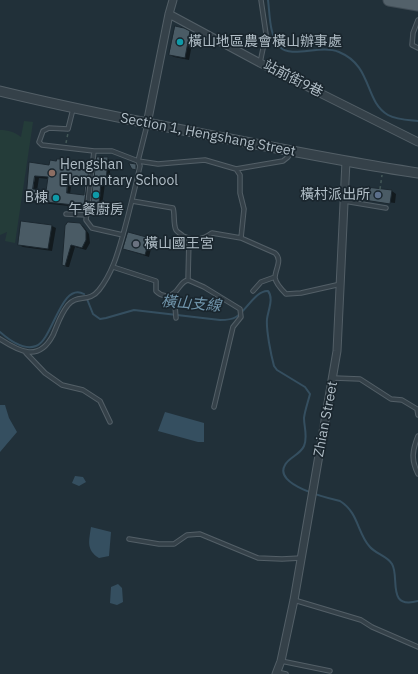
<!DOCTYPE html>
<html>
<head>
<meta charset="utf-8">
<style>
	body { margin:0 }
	canvas { display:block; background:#213039 }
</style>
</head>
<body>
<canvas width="418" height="674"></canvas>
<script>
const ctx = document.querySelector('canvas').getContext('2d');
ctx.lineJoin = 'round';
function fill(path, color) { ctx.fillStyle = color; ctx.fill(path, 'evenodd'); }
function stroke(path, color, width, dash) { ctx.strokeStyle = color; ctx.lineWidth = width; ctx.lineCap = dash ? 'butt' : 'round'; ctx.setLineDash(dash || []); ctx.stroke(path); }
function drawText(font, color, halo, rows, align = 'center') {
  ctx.font = font + ' "IBM Plex Sans","Noto Sans TC",sans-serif'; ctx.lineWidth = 3.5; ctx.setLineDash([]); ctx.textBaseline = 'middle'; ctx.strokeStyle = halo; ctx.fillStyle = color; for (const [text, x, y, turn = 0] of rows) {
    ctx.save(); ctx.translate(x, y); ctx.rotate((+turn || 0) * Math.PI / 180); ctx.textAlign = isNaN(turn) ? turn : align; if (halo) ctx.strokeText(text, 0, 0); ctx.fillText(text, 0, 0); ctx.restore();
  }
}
const green = new Path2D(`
	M 24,121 L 33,122 L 15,243 L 5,241 L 7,232 L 0,235 L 0,130 C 9,130 14,132 21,137 Z`);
const water = new Path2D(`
	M 0,405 L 5,405 L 9,418 L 17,432 L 0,452 Z
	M 165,412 L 204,423 L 204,442 L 198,442 L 158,431 Z
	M 75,476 L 83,477 L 86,482 L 79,486 L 72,483 Z
	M 91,527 L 111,532 L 109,556 L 99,558 C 86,550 89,541 91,527 Z
	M 118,584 L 122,588 L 123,602 L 117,605 L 110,603 L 111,587 Z`);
const shadow = new Path2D(`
	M 183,28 L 194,34 L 189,60 L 174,57 L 170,55 Z
	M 107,158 L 111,161 L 109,184 L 105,184 L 102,206 L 96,205 L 92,203 Z
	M 30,163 L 50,166 L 70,164 L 74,166 L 74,169 L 88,171 L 92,173 L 88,208 L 31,202 L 27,200 ZM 39,178 L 49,179 L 47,192 L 37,191 ZM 72,181 L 86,183 L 85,196 L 70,194 Z
	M 367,188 L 392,191 L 396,194 L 395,203 L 368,200 L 368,201 L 365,200 Z
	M 80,224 L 84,227 L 89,234 L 90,243 L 86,250 L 75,247 L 69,267 L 67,267 L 63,265 L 66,227 Z
	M 52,226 L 56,228 L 52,251 L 23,247 L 19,245 Z
	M 149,239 L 153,241 L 149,257 L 124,249 Z`);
const stream = new Path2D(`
	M 268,0 C 270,15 269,35 280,47 C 292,59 320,44 339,52 C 373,66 364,101 388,115 C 397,120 408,120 418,121
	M 87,299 L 93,314 L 100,319 L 106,318 L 134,310 L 220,320 C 226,320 231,320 236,317 C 246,311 256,290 268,291 C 274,298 268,311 267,319 C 266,330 271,355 274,366 L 277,370 L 305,387 L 310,394 C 308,402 305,410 304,418 C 304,427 308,437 304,446 C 300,455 289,457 285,465 C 273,485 327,498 340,501 C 359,513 357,533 370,547 C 376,554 387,556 392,564 C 400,577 386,610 418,601
	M 0,332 C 9,340 23,351 36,346 C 53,340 61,281 84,294`);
const building = new Path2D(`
	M 175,26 L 184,28 L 190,31 L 185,58 L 169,55 Z
	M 97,157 L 108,157 L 106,183 L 101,182 L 99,204 L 91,203 Z
	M 57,159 L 63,159 L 66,162 L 70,163 L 70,168 L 89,170 L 84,206 L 26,200 L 29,162 L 49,165 L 50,160 L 56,161 ZM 35,176 L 48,177 L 46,191 L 33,189 ZM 68,180 L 85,182 L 84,195 L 67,193 Z
	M 129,163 L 136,164 L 136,170 L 132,169 Z
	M 366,187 L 392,190 L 390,204 L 364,200 Z
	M 21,221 L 52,225 L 48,249 L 18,245 Z
	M 68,222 L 80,223 L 86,231 L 86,240 L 82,248 L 71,245 L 65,266 L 62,265 L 65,226 Z
	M 128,232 L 150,238 L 145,255 L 123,249 Z`);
const path = new Path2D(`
	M 66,143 L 68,133
	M 380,189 L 382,175`);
const service = new Path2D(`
	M 418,20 L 413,33 L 412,45 L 418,48
	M 260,63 L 266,34 L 261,0
	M 73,109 L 68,129 L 49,128 L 43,131 L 39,142 L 42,145 L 94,151 L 112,151 L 138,161 L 158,164 L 205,160 L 236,169 L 240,175 L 240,193 L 244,209 L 241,238
	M 94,151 L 86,220 L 92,228 L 123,235
	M 236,169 L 283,161 L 288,157 L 292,151
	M 132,201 L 173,208 C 175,214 173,224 176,230 C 177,232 181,234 183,236 C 193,241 203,240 212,233 L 241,238 L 275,253 C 283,260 275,269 275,278 C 276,284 282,290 286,294 L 301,293 L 341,284
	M 344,201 L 386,208
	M 66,214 L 87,215
	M 113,267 L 156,281 L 156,291 C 161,296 169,298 174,293 C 180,289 180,282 188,280 L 189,238
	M 188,280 L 204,287 L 240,309 L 241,317 L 233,327 L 214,407
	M 253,291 L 261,282 L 275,277
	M 174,294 L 176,318
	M 0,339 C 20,352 39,362 53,335 C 58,324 60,315 68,305 C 77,294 89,303 99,290 C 113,272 118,252 124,231 C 130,209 135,188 140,166 L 138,161 L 147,125
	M 26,353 L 45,373 L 62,385 L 83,390 L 100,401 L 110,422
	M 334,378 L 360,379 L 391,399 L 402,400 L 417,409 L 418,415
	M 418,436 C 412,451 411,460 418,474
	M 129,539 L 159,544 L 174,544 L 187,535 L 200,534 L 258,558 L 282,559 L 301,558
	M 294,600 L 361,620 L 372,627 L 418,647
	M 281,661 L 330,671
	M 277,672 L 286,674`);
const minor = new Path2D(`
	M 169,14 L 260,63 L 418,142
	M 147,124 L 169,14 L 173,0
	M 276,674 L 281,661 L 294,600 L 337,351 L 346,161`);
const tertiary = new Path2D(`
	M 0,91 C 78,110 156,125 235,140 C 296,152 357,164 418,173`);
const primary = new Path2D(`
	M 389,0 L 418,5`);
const markers = [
	[180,42,4,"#0f9aa8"],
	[52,173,4,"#8d6e63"],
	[96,195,4,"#0f9aa8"],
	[378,195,4,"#5c6f8a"],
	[56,198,4,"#0f9aa8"],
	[136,244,4,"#6b7280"]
];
const poiNames = [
	["橫山地區農會橫山辦事處",188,42],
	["Hengshan",60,165],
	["Elementary School",60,181],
	["橫村派出所",370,195,"right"],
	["B棟",48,198,"right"],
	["午餐廚房",96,210,"center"],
	["橫山國王宮",144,244]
];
const streetNames = [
	["站前街9巷",293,79,27],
	["Section 1, Hengshang Street",208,135,11],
	["Zhian Street",326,419,-79]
];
const waterNames = [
	["橫山支線",191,304,5]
];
fill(green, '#243c39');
fill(water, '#354f60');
fill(shadow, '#0007');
stroke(stream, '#354f60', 2);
fill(building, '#4a5b65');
stroke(building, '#1c2830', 1);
stroke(service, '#535f67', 5.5);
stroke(minor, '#535f67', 9);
stroke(tertiary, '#535f67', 11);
stroke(primary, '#414d56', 13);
stroke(path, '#435857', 1.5, [3, 3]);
stroke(service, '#354149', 3.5);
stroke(minor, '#354149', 7);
stroke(tertiary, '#354149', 9);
stroke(primary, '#53616a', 11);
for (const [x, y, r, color] of markers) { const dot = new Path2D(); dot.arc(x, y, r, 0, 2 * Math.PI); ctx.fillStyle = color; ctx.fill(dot); stroke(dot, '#1a262e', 1.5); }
drawText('14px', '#b0bdc6', '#1a262e', poiNames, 'left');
drawText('14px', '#b0bdc6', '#1a262e', streetNames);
drawText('italic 15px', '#7094aa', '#1a262e', waterNames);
</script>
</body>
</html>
